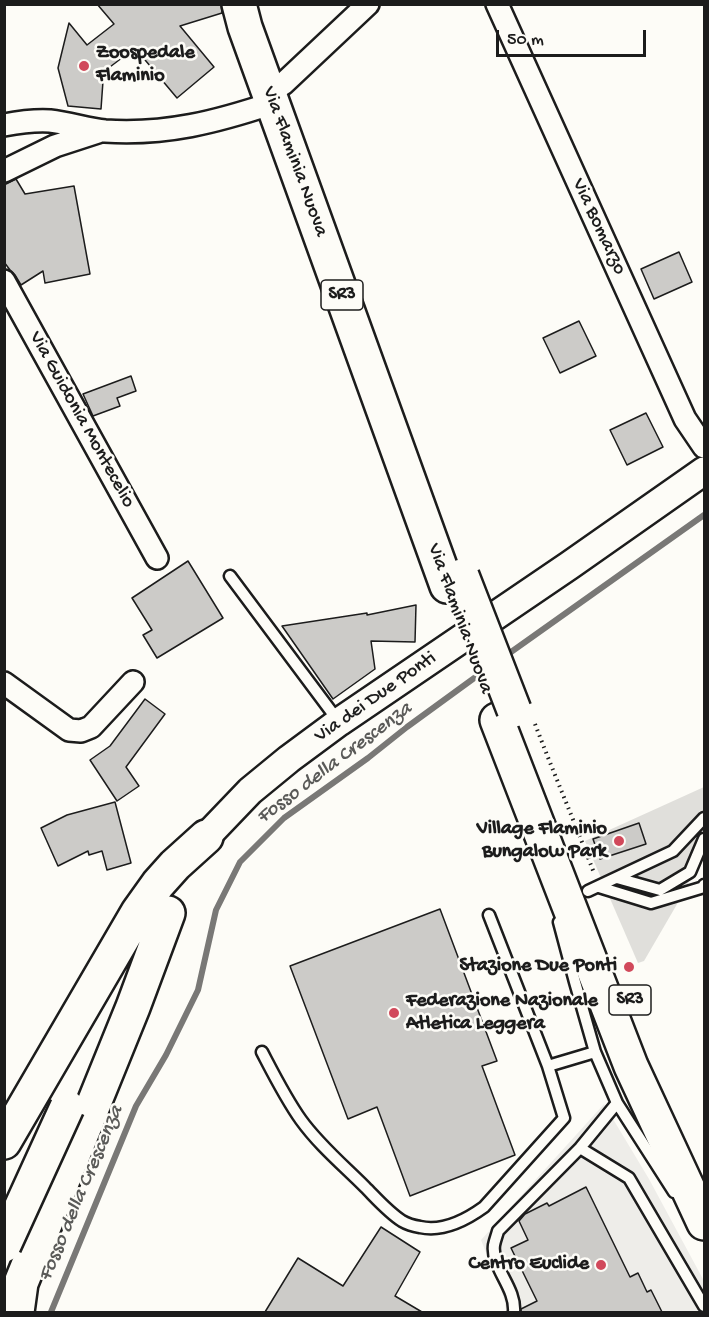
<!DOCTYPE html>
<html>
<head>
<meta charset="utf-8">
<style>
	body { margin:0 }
	#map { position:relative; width:709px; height:1317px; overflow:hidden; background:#fdfcf7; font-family:"Gochi Hand",sans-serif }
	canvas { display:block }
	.frame { position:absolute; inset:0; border:6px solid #1c1c1c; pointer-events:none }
	.scale { position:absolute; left:496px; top:30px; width:150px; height:27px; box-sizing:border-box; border:3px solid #1c1c1c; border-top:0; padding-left:8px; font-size:18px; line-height:21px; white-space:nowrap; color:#1c1c1c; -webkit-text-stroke:4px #fdfcf7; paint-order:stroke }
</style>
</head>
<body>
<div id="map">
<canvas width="709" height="1317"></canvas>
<div class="frame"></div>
<div class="scale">50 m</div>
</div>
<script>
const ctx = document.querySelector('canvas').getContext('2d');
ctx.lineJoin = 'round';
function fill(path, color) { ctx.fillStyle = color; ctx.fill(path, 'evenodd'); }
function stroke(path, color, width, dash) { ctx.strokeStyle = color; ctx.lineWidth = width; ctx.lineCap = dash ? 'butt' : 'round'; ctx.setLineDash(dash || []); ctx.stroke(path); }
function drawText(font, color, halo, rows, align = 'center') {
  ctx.font = font + ' "Gochi Hand",sans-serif'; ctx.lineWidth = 5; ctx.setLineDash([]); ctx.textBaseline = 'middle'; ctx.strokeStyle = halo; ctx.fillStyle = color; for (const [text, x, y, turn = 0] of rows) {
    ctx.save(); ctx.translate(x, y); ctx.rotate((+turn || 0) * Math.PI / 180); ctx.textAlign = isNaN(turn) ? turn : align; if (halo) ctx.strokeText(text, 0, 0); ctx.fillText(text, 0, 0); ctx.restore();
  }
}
const built = new Path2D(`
	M 604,1104 L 649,1179 L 704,1281 L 704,1312 L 506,1312 L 505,1302 L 501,1290 L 481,1240 Z`);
const green = new Path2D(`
	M 704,787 L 704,852 L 680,899 L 644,961 L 638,963 L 585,841 Z`);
const stream = new Path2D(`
	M 504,657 L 704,515
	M 51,1312 L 136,1106 L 166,1055 L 198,990 L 216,910 L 240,862 L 284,818 L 368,758 L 407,727 L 488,668`);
const building = new Path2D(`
	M 97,4 L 221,4 L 222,13 L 180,26 L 214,67 L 177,98 L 135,48 L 98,76 L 103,81 L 101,109 L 68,106 L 58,68 L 69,23 L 87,45 L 114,24 Z
	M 16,179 L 25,194 L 74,186 L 90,274 L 45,283 L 43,271 L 21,285 L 15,275 L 10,270 L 4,262 L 4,185 Z
	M 679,252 L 692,282 L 654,299 L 641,269 Z
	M 579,321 L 596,356 L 560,373 L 543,338 Z
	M 131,376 L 136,391 L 117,398 L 120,406 L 93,416 L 83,394 Z
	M 646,413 L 663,447 L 627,465 L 610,430 Z
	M 188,561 L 223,618 L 157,658 L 143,635 L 152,630 L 132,598 Z
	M 416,605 L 415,642 L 371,641 L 375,669 L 333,699 L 282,626 L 367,613 L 367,615 Z
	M 145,699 L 165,714 L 126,767 L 139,786 L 117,801 L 90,760 L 110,746 Z
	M 115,802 L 131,863 L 107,870 L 102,851 L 89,855 L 88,851 L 58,866 L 41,828 L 67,815 Z
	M 639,823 L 646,844 L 600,859 L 593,839 Z
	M 440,909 L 497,1061 L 482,1066 L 515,1155 L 410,1196 L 377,1107 L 348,1119 L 290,966 Z
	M 586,1187 L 630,1277 L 638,1273 L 647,1292 L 651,1290 L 662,1312 L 521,1312 L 521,1309 L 537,1301 L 511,1248 L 528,1240 L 519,1221 L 525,1214 L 547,1203 L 549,1206 Z
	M 381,1227 L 420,1252 L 395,1296 L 422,1312 L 265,1312 L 298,1258 L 343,1286 Z`);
const path = new Path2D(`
	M 535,724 C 554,774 575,823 594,873`);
const service = new Path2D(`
	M 230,576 L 339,722
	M 617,878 L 660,890 L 690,872 L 704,839
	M 599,887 L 651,903 L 704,887 L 704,885
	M 588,891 L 673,851 L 704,818
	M 559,922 L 575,982 L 595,1052 L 617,1103 L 674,1192
	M 262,1052 C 274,1075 286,1099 301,1120 C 319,1145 343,1165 365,1187 C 376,1198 388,1212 402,1221 C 407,1224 414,1226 420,1227 C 442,1232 466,1220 484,1207 L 564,1118 L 548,1066 L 489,915
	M 548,1066 L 595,1052
	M 580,1148 L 629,1178 L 704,1306
	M 514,1312 C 516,1287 491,1268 494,1245 C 495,1240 497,1235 498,1231 L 580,1148 L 617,1103`);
const minor = new Path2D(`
	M 497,4 L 685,419 L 704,447
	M 283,84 L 368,4
	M 4,125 C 20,122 35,120 50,121 C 69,123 87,129 105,131 C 166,135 216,122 273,103
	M 4,171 L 55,146 L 98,132
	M 4,281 L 157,558
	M 4,683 L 69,730 L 81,731 L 91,727 L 133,682`);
const tertiary = new Path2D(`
	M 206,837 L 250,791 L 289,759 L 339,722 L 570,565 L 704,471`);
const primary = new Path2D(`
	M 239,4 L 245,27 L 447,586
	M 497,720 L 631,1066 L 704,1223
	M 4,1142 L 138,912 L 158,884 L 175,865 L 206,837
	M 17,1312 L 21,1283 L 133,1007 L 168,913`);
const primaryBridge = new Path2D(`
	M 462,576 L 514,710
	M 4,1245 L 67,1107`);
const markers = [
	[84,66,6,"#d1495b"],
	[619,841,6,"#d1495b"],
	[629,967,6,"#d1495b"],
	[394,1013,6,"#d1495b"],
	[601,1265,6,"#d1495b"]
];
const shields = [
	[342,295,42],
	[630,1000,42]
];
const shieldNames = [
	["SR3",342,295],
	["SR3",630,1000]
];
const poiNames = [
	["Zoospedale",96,54,"left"],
	["Flaminio",96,77,"left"],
	["Village Flaminio",607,830],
	["Bungalow Park",607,853],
	["Stazione Due Ponti",617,967],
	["Federazione Nazionale",406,1002,"left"],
	["Atletica Leggera",406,1025,"left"],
	["Centro Euclide",589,1265]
];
const streetNames = [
	["Via Flaminia Nuova",294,162,70],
	["Via Bomarzo",598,227,65],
	["Via Guidonia Montecelio",81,420,61],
	["Via Flaminia Nuova",459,619,70],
	["Via dei Due Ponti",376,698,-35]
];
const waterNames = [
	["Fosso della Crescenza",335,764,-37],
	["Fosso della Crescenza",82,1194,-67]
];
fill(built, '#eeede9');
fill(green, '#e0dfdb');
stroke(stream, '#797876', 6);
fill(building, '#cccbc8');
stroke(building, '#1c1c1c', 1.5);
stroke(service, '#1c1c1c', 15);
stroke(minor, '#1c1c1c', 26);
stroke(tertiary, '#1c1c1c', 32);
stroke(primary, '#1c1c1c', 38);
stroke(path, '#1c1c1c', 4, [1.5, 4.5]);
stroke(service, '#fdfcf7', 10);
stroke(minor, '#fdfcf7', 21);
stroke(tertiary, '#fdfcf7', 27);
stroke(primary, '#fdfcf7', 33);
stroke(primaryBridge, '#1c1c1c', 38, []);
stroke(primaryBridge, '#fdfcf7', 33);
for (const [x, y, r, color] of markers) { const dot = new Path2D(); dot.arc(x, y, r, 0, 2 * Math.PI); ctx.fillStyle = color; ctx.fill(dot); stroke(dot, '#fdfcf7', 2); }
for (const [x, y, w] of shields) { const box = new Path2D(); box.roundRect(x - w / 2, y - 15, w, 30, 4.5); ctx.fillStyle = '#fdfcf7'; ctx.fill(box); stroke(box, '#1c1c1c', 1.5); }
drawText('bold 18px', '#1c1c1c', null, shieldNames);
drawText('bold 20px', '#1c1c1c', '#fdfcf7', poiNames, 'right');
drawText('20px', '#1c1c1c', '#fdfcf7', streetNames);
drawText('italic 21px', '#5a5a58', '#fdfcf7', waterNames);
</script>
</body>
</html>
